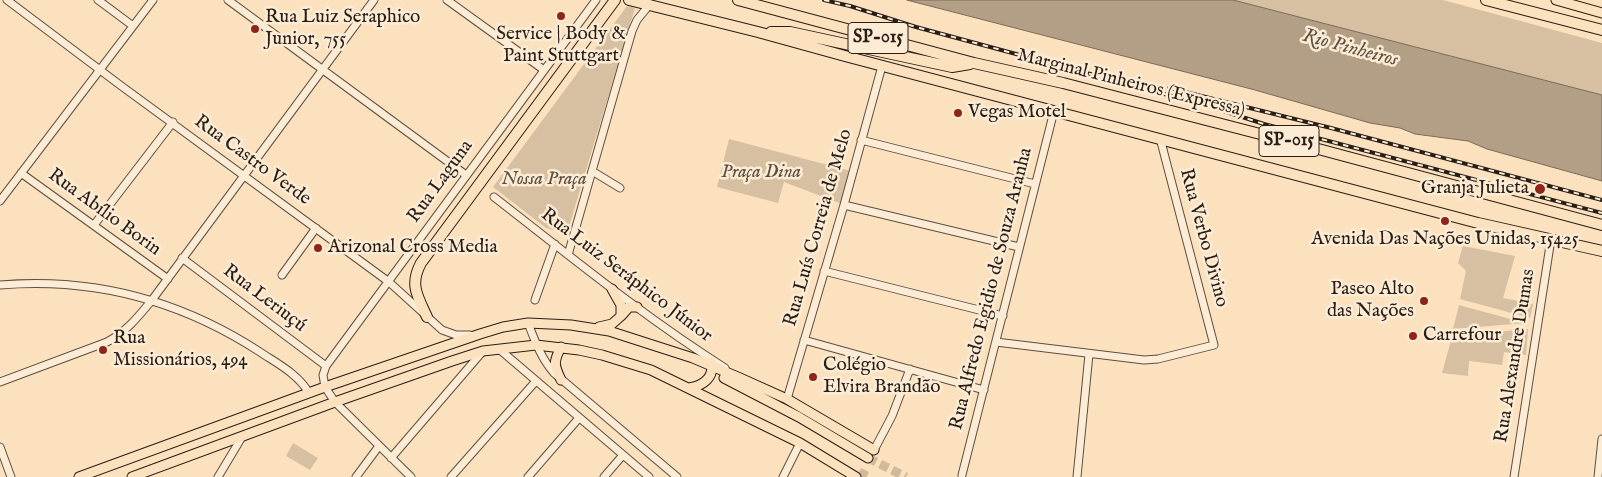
<!DOCTYPE html>
<html>
<head>
<meta charset="utf-8">
<style>
	body { margin:0 }
	canvas { display:block; background:#fbe1be }
</style>
</head>
<body>
<canvas width="1602" height="477"></canvas>
<script>
const ctx = document.querySelector('canvas').getContext('2d');
ctx.lineJoin = 'round';
function fill(path, color) { ctx.fillStyle = color; ctx.fill(path, 'evenodd'); }
function stroke(path, color, width, dash) { ctx.strokeStyle = color; ctx.lineWidth = width; ctx.lineCap = dash ? 'butt' : 'round'; ctx.setLineDash(dash || []); ctx.stroke(path); }
function drawText(font, color, halo, rows, align = 'center') {
  ctx.font = font + ' "IM FELL English",serif'; ctx.lineWidth = 5; ctx.setLineDash([]); ctx.textBaseline = 'middle'; ctx.strokeStyle = halo; ctx.fillStyle = color; for (const [text, x, y, turn = 0] of rows) {
    ctx.save(); ctx.translate(x, y); ctx.rotate((+turn || 0) * Math.PI / 180); ctx.textAlign = isNaN(turn) ? turn : align; if (halo) ctx.strokeText(text, 0, 0); ctx.fillText(text, 0, 0); ctx.restore();
  }
}
const green = new Path2D(`
	M 1233,0 L 1443,0 L 1602,43 L 1602,95 Z
	M 627,6 L 635,8 L 567,233 L 546,228 L 493,187 Z
	M 729,139 L 851,171 L 842,204 L 784,182 L 778,203 L 717,187 Z
	M 1463,246 L 1515,256 L 1503,298 L 1533,304 L 1530,318 L 1460,299 L 1466,271 L 1458,263 Z
	M 1459,305 L 1525,323 L 1453,329 Z
	M 1528,329 L 1526,355 L 1504,352 L 1502,365 L 1469,361 L 1468,376 L 1442,373 L 1450,344 L 1453,339 L 1461,335 Z
	M 293,443 L 318,458 L 310,470 L 286,456 Z`);
const water = new Path2D(`
	M 907,0 L 1233,0 L 1602,95 L 1602,181 L 1487,149 L 1468,141 L 1415,134 L 1400,128 L 1370,123 L 1255,90 Z`);
const majorTunnel = new Path2D(`
	M 868,458 L 906,477
	M 859,472 L 869,477`);
const minor = new Path2D(`
	M 7,0 L 120,85 L 389,282 L 442,330 L 456,335 L 470,335
	M 98,0 L 133,26
	M 228,0 L 466,175
	M 447,0 L 544,70
	M 861,140 L 1035,184
	M 592,171 L 620,188
	M 21,173 L 168,279
	M 494,197 C 570,256 644,317 725,368
	M 0,201 L 153,0
	M 844,205 L 1019,247
	M 94,225 L 173,122
	M 568,255 L 632,31 L 637,20 L 650,4
	M 182,258 L 326,366
	M 824,271 L 1003,316
	M 282,275 L 316,228
	M 0,285 C 95,277 180,300 260,352 C 278,364 298,374 309,393
	M 535,300 L 555,244
	M 528,323 C 535,341 541,358 554,373 L 677,477
	M 804,340 L 984,390
	M 996,342 L 1144,360 L 1158,359 L 1214,345 L 1160,138
	M 499,349 L 649,477
	M 0,382 L 107,342 C 127,331 138,317 152,300 L 374,0
	M 787,399 L 844,205 L 882,66
	M 0,447 L 11,477
	M 874,450 L 892,416 L 910,369
	M 391,458 L 483,351
	M 962,475 L 1054,111
	M 218,477 L 242,437
	M 356,477 L 379,446
	M 411,477 L 335,402 L 325,387 L 323,375 L 326,366 L 596,0
	M 451,477 L 536,381
	M 528,477 L 579,418
	M 604,477 L 623,455
	M 783,477 L 800,443
	M 1077,477 L 1089,354
	M 1514,477 L 1551,239
	M 1598,477 L 1602,439`);
const major = new Path2D(`
	M 1556,0 L 1602,13
	M 621,316 L 629,307 L 637,307
	M 599,327 L 612,324 L 621,316 L 621,305 L 612,289
	M 561,347 C 553,362 554,365 561,380
	M 724,378 L 799,417 L 868,458
	M 689,388 C 703,386 715,377 711,362
	M 79,477 L 325,387 L 480,334 L 503,327 L 528,323 L 571,325 L 609,331 L 693,358 L 740,378 L 787,399 L 874,450
	M 132,477 L 335,402 L 452,361 L 483,351 L 536,345 L 579,350 L 602,355 L 651,370 L 800,443 L 856,477`);
const highway = new Path2D(`
	M 629,0 L 758,32 L 845,56 L 1478,223 L 1602,251
	M 738,0 L 974,63 L 1063,83 L 1322,150 L 1602,225
	M 1486,0 L 1602,30
	M 771,32 L 790,32 L 952,67 L 970,64
	M 427,317 C 418,297 409,285 421,263 L 615,0`);
const rail = new Path2D(`
	M 824,0 L 850,6 L 916,27 L 1205,105 L 1264,124 L 1602,213
	M 1169,88 L 1331,128 L 1602,200`);
const markers = [
	[561,16,5,"#8f2418"],
	[255,29,5,"#8f2418"],
	[958,113,5,"#8f2418"],
	[1540,189,6,"#8f2418"],
	[1445,221,5,"#8f2418"],
	[318,248,5,"#8f2418"],
	[1424,301,5,"#8f2418"],
	[1413,336,5,"#8f2418"],
	[103,350,5,"#8f2418"],
	[813,377,5,"#8f2418"]
];
const shields = [
	[878,38,60],
	[1289,141,60]
];
const shieldNames = [
	["SP-015",878,38],
	["SP-015",1289,141]
];
const poiNames = [
	["Rua Luiz Seraphico",265,18],
	["Junior, 755",265,40],
	["Service | Body &",561,35,"center"],
	["Paint Stuttgart",561,57,"center"],
	["Vegas Motel",968,113],
	["Granja Julieta",1529,189,"right"],
	["Avenida Das Nações Unidas, 15425",1445,240,"center"],
	["Arizonal Cross Media",328,248],
	["Paseo Alto",1414,290,"right"],
	["das Nações",1414,312,"right"],
	["Carrefour",1423,336],
	["Rua",113,339],
	["Missionários, 494",113,361],
	["Colégio",823,366],
	["Elvira Brandão",823,388]
];
const streetNames = [
	["Marginal Pinheiros (Expressa)",1131,84,14],
	["Rua Castro Verde",252,161,36],
	["Rua Laguna",441,182,-54],
	["Rua Abílio Borin",104,213,36],
	["Rua Luís Correia de Melo",819,228,-74],
	["Rua Verbo Divino",1203,238,75],
	["Rua Luiz Seráphico Júnior",626,276,37],
	["Rua Alfredo Egidio de Souza Aranha",992,289,-76],
	["Rua Leriuçú",264,299,37],
	["Rua Alexandre Dumas",1516,356,-81]
];
const parkNames = [
	["Praça Dina",761,173],
	["Nossa Praça",544,180]
];
const waterNames = [
	["Rio Pinheiros",1350,49,15]
];
fill(green, '#d7c0a1');
fill(water, '#b39f85');
stroke(water, '#7b6b58', 1);
stroke(majorTunnel, '#d1ba9c', 9, [9, 4.5]);
stroke(minor, '#5d4f3f', 9);
stroke(major, '#281e15', 11);
stroke(highway, '#281e15', 12);
stroke(minor, '#fcecd5', 7);
stroke(major, '#fbe1be', 9);
stroke(highway, '#fbe1be', 10);
stroke(rail, '#281e15', 4);
stroke(rail, '#fcecd5', 2, [5.5]);
for (const [x, y, r, color] of markers) { const dot = new Path2D(); dot.arc(x, y, r, 0, 2 * Math.PI); ctx.fillStyle = color; ctx.fill(dot); stroke(dot, '#fcecd5', 2); }
for (const [x, y, w] of shields) { const box = new Path2D(); box.roundRect(x - w / 2, y - 15.5, w, 31, 4); ctx.fillStyle = '#fcecd5'; ctx.fill(box); stroke(box, '#281e15', 1); }
drawText('bold 18px', '#281e15', null, shieldNames);
drawText('19px', '#281e15', '#fcecd5', poiNames, 'left');
drawText('19px', '#281e15', '#fcecd5', streetNames);
drawText('italic 19px', '#5d4f3f', '#fcecd5', parkNames);
drawText('italic 20px', '#605242', '#fcecd5', waterNames);
</script>
</body>
</html>
